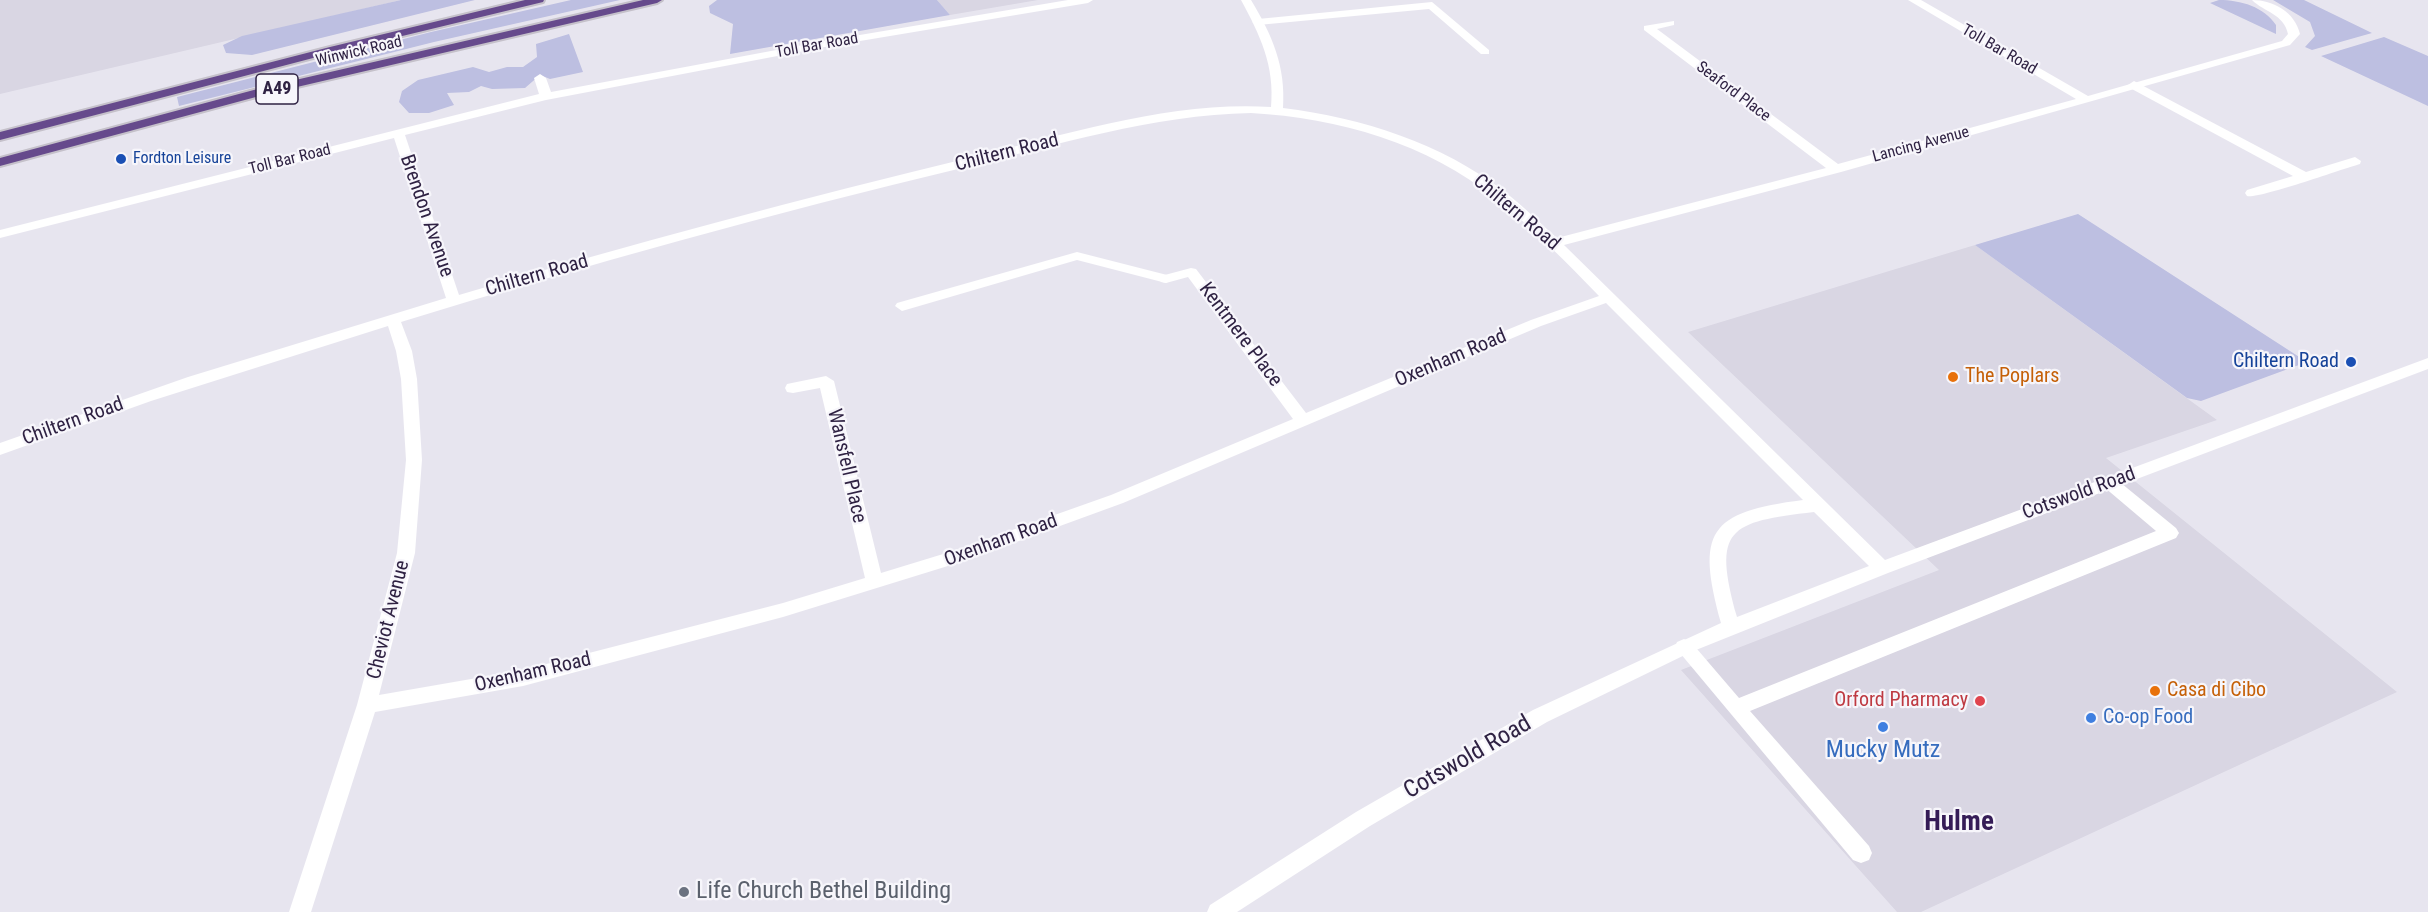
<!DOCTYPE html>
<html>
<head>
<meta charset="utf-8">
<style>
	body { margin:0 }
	canvas { display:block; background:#e7e5ef }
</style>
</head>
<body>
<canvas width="2428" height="912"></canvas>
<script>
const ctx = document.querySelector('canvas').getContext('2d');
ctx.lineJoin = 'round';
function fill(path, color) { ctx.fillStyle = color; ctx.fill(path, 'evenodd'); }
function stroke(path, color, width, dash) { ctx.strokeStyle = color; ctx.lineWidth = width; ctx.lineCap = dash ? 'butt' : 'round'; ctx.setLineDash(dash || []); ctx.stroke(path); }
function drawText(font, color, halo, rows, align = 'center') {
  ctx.font = font + ' "Roboto Condensed",sans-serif'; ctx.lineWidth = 4.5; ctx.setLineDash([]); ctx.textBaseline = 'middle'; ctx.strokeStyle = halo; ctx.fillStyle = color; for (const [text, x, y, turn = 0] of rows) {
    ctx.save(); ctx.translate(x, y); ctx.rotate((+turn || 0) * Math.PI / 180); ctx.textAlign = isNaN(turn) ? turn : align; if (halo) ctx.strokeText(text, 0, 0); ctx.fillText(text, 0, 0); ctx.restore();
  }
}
const built = new Path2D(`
	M 0,0 L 401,0 L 0,94 Z
	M 937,0 L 1038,0 L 950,15 Z
	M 1975,245 L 2217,420 L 2106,458 L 2397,692 L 1921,912 L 1897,912 L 1681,670 L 1939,570 L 1688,332 Z`);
const green = new Path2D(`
	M 401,0 L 475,0 L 252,55 L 226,53 L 223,45 L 242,36 Z
	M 571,0 L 620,0 L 434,42 L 179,106 L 177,97 L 431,32 Z
	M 717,0 L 937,0 L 950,15 L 730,54 L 733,24 L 710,13 L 709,6 Z
	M 2219,0 C 2241,0 2264,7 2276,25 L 2276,34 L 2210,3 Z
	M 2273,0 L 2304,0 L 2372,33 L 2312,50 L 2305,47 L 2315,36 L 2310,22 Z
	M 569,34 L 583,72 L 550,79 L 540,75 L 525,88 L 492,89 L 481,86 L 469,92 L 447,93 L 454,105 L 429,113 L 409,113 L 399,102 L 402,91 L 418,80 L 473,67 L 489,72 L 507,67 L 523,67 L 537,57 L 536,44 Z
	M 2384,37 L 2428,56 L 2428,106 L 2321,56 Z
	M 2078,214 L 2307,362 L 2201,401 L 2187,398 L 1975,245 Z`);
const service = new Path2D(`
	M 1432,2 L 1489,50 L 1489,54 L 1481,54 L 1429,9 L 1258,25 L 1252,22 L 1258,19 Z
	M 2134,81 L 2306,172 L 2355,157 L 2361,161 L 2360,164 C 2342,169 2259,199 2247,196 L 2245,193 L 2247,190 L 2293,176 L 2130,88 L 2128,85 Z
	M 1077,252 L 1171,276 L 1173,279 L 1166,283 L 1077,260 L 902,311 L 895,306 L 897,303 Z
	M 2110,477 L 2116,479 L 2176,528 L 2179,533 L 2176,538 L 1750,711 L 1869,846 L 1872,853 L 1869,860 L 1861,863 L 1853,860 L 1675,647 L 1677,642 L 1684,639 L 1691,642 L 1739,698 L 2156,531 L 2104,487 L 2102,483 L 2104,479 Z`);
const minor = new Path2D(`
	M 1068,0 L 1093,0 L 1088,3 L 830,46 L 546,100 L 405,135 L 459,295 C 631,244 803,198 977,156 C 1073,133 1171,101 1271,107 C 1275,66 1260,35 1241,0 L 1251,0 C 1272,35 1286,66 1283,108 C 1363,118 1441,143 1505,192 C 1523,206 1540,223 1557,238 L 1826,168 L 1644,30 L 1644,26 L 1674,21 L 1674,25 L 1657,29 L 1838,164 L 2076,99 L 1908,0 L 1921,0 L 2088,96 L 2282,41 L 2288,34 C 2284,14 2264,12 2252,0 C 2273,0 2295,12 2300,34 L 2290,45 L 1841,172 L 1564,245 L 1885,560 L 2428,358 L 2428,369 L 1888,573 L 1691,652 L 1547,722 L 1370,826 L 1237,912 L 1207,912 L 1210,905 L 1356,812 L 1533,710 L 1721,623 C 1696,532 1708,512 1803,500 L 1606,303 L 1541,326 L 1123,503 L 964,561 L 783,617 L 523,686 L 375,712 L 311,912 L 289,912 L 357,705 L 397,553 L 406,460 L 401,379 L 396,351 L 388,326 L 151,401 L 0,455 L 0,443 L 188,377 L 446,298 L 394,138 L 0,238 L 0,230 L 539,94 L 534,78 L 540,74 L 546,78 L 551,92 L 830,40 ZM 1251,113 C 1339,118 1427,143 1496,199 C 1533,228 1566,262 1599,296 L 1531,320 L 1306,413 L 1196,269 L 1191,268 L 1161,276 L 1159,279 L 1161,282 L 1166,283 L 1188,277 L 1293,419 L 1111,495 L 953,551 L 881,573 L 834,381 L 826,376 L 787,384 L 785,388 L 787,392 L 793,393 L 820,388 L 865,578 L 783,603 L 523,670 L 379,695 L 415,553 L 422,460 L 417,379 L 412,351 L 401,322 C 587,265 773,213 962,168 C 1057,145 1152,115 1251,113 ZM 1814,512 L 1869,566 L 1737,617 C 1712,528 1729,522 1814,512 Z`);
const trunk = new Path2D(`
	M 525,0 L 544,0 L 543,2 L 336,52 L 0,140 L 0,132 L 330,47 Z
	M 643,0 L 662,0 L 657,3 L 267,94 L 0,166 L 0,158 L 265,87 Z`);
const markers = [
	[121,159,6,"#1a4fb4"],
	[2351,362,6,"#1a4fb4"],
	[1953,377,6,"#e8710a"],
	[2155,691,6,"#e8710a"],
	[1980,701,6,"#e0444e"],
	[2091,718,6,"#3f7fe0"],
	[1883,727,6,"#3f7fe0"],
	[684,892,6,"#6b7280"]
];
const farStreetnames = [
	["Toll Bar Road",817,46,-10],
	["Toll Bar Road",1999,50,30],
	["Winwick Road",359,52,-13],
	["Seaford Place",1733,92,37],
	["Lancing Avenue",1921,145,-15],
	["Toll Bar Road",290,160,-14]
];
const farTransitnames = [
	["Fordton Leisure",133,159]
];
const shields = [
	[277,89,42]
];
const shieldNames = [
	["A49",277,89]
];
const streetNames = [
	["Chiltern Road",1007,153,-14],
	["Chiltern Road",1516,213,40],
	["Brendon Avenue",426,216,71],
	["Chiltern Road",537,276,-16],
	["Kentmere Place",1240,335,53],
	["Oxenham Road",1451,359,-23],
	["Chiltern Road",73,422,-20],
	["Wansfell Place",846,466,77],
	["Cotswold Road",2079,494,-20],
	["Oxenham Road",1001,541,-20],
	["Cheviot Avenue",389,620,-76],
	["Oxenham Road",533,673,-13]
];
const transitNames = [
	["Chiltern Road",2339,362]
];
const foodNames = [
	["The Poplars",1965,377],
	["Casa di Cibo",2167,691]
];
const healthNames = [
	["Orford Pharmacy",1968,701]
];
const shopNames = [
	["Co-op Food",2103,718]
];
const nearShopnames = [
	["Mucky Mutz",1883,751]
];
const nearStreetnames = [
	["Cotswold Road",1468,758,-30]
];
const nearWorshipnames = [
	["Life Church Bethel Building",696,892]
];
const nearQuarternames = [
	["Hulme",1959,823]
];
fill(built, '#d9d6e3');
fill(green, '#bdbfe1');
stroke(trunk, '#c5c1ca', 4);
fill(service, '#fff');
fill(minor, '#fff');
fill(trunk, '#664a8c');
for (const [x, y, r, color] of markers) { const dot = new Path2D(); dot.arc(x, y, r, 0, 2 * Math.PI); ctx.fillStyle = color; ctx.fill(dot); stroke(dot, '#f7f6fb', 2); }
drawText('16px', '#2f2243', '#f7f6fb', farStreetnames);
drawText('16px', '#164399', '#f7f6fb', farTransitnames, 'left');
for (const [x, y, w] of shields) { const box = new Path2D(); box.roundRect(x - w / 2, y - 15, w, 30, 4.5); ctx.fillStyle = '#f7f6fb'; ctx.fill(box); stroke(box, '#2f2243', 1.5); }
drawText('bold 18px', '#2f2243', null, shieldNames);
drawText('20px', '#2f2243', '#f7f6fb', streetNames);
drawText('20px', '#164399', '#f7f6fb', transitNames, 'right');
drawText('20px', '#c56008', '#f7f6fb', foodNames, 'left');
drawText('20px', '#be3a42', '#f7f6fb', healthNames, 'right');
drawText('20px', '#366cbe', '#f7f6fb', shopNames, 'left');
drawText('24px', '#366cbe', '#f7f6fb', nearShopnames);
drawText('24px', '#2f2243', '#f7f6fb', nearStreetnames);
drawText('24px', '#5b616d', '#f7f6fb', nearWorshipnames, 'left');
drawText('bold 27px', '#351c57', '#f7f6fb', nearQuarternames);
</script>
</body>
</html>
